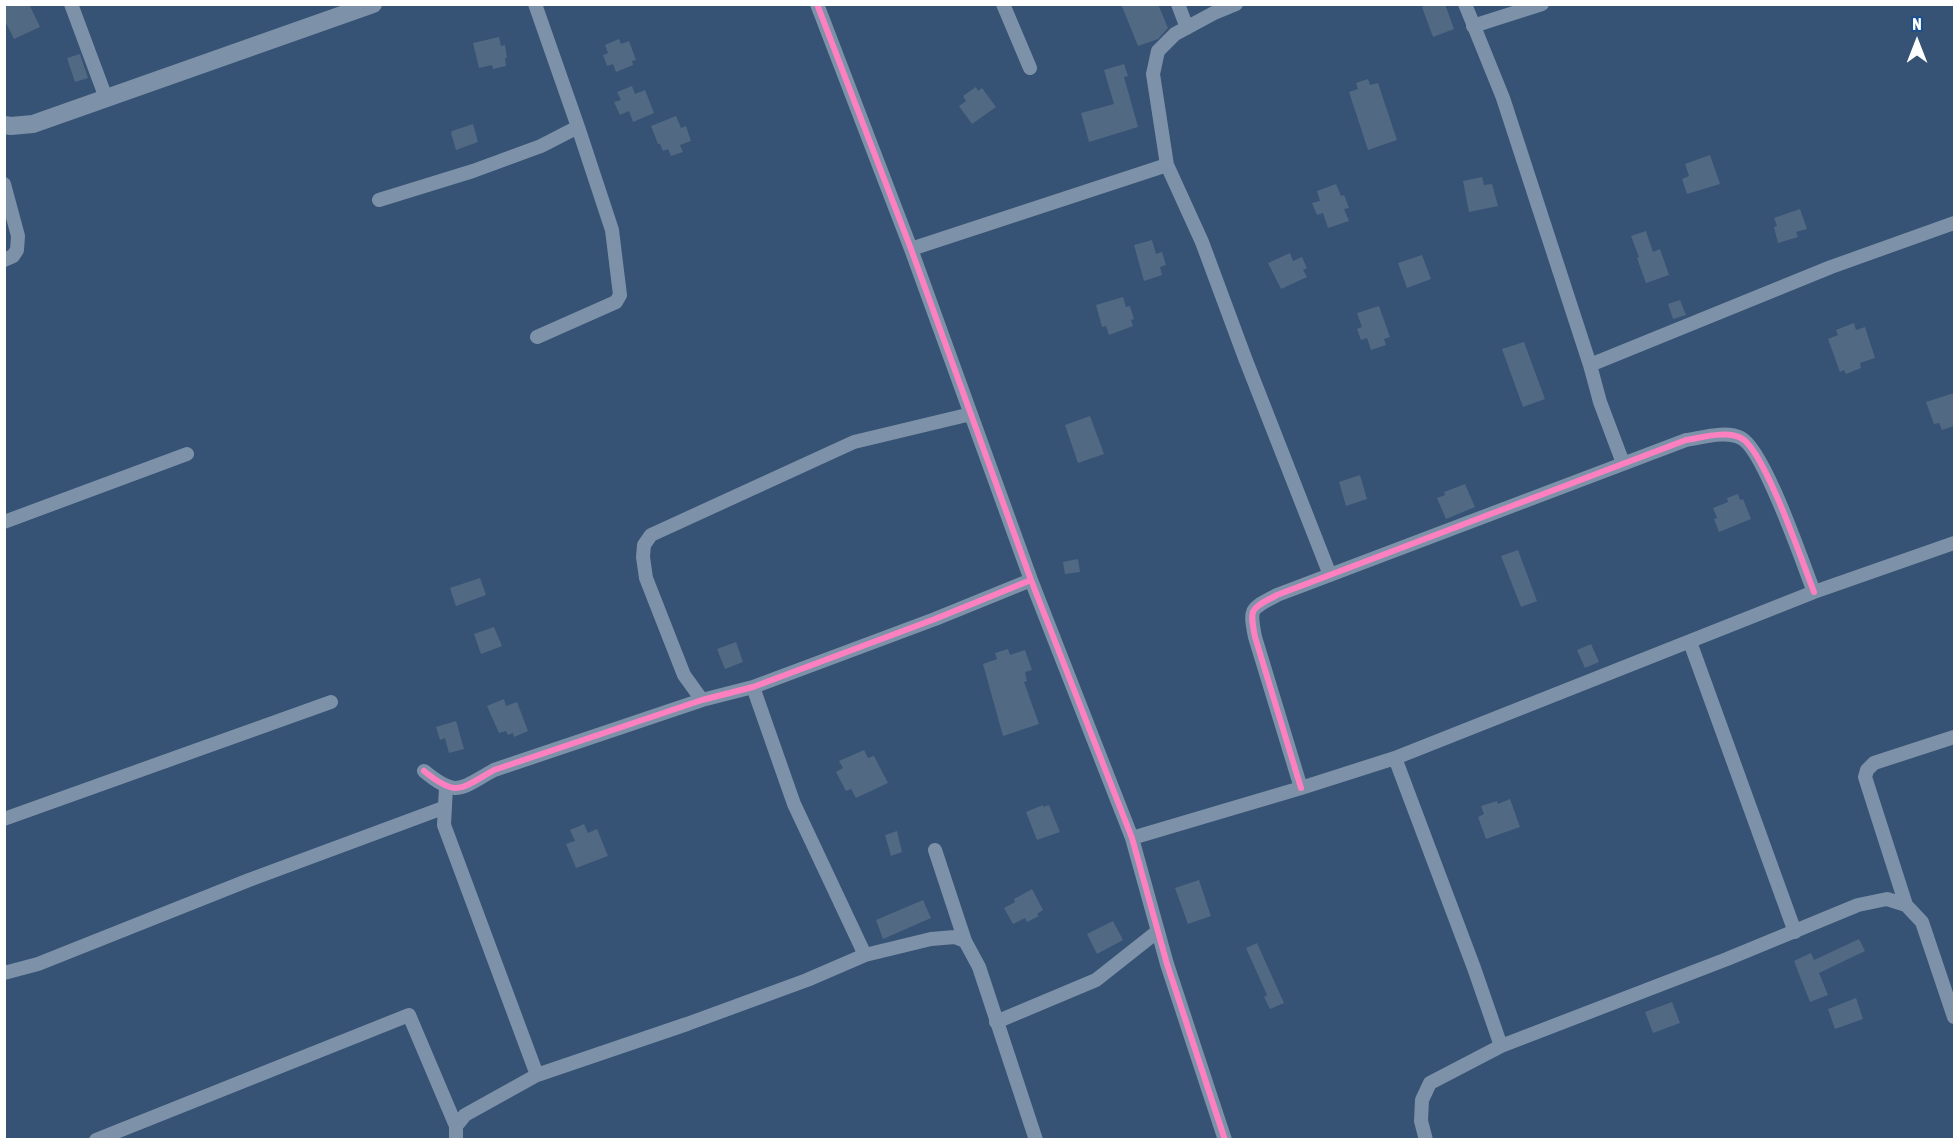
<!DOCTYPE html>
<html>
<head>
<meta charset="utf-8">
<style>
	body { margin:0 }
	#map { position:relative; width:1959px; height:1144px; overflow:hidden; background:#365274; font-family:"Asap Condensed",sans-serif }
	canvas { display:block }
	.frame { position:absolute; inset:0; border:6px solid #fff; pointer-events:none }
	.north { position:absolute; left:1887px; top:12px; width:60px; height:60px; -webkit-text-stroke:4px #1b4f8f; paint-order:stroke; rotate:0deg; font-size:16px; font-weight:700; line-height:24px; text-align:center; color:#fff }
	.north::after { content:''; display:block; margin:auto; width:21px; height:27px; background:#fff; clip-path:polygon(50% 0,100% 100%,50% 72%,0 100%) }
</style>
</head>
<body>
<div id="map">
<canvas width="1959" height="1144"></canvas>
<div class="frame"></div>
<div class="north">N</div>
</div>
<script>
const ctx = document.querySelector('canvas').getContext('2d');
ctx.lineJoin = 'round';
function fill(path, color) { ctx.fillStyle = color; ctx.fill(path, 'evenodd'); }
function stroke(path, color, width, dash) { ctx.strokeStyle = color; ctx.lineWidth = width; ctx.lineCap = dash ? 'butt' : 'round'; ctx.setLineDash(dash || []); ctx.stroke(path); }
const building = new Path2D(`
	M 4,4 L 29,4 L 40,27 L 14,39 L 4,19 Z
	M 1121,4 L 1158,4 L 1168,28 L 1158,39 L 1138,46 Z
	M 1430,4 L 1445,4 L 1454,29 L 1433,37 L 1422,7 Z
	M 499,37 L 501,46 L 505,45 L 507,58 L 505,58 L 506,66 L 493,69 L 492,65 L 479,68 L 473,43 Z
	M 619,39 L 621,44 L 629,41 L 636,60 L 632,61 L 633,65 L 616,72 L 613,64 L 607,66 L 603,55 L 608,53 L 605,45 Z
	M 80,54 L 88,78 L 75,82 L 67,58 Z
	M 1124,64 L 1128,76 L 1124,77 L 1138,127 L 1089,142 L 1081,113 L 1114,104 L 1104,70 Z
	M 1368,79 L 1370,85 L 1378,83 L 1397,140 L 1368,150 L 1349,92 L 1358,89 L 1356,83 Z
	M 632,86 L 635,94 L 645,90 L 654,113 L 633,122 L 629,111 L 620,115 L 614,102 L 621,100 L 617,92 Z
	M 976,87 L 978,91 L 982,88 L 996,107 L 972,124 L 959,106 L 966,101 L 963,96 Z
	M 676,116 L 681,128 L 686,126 L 691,141 L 680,145 L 683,152 L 671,156 L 668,149 L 663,151 L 660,144 L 658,144 L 651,126 Z
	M 473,124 L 478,142 L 456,150 L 451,133 L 452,131 Z
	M 1710,155 L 1720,184 L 1687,194 L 1682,179 L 1689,176 L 1685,164 Z
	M 1482,177 L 1484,185 L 1492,184 L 1498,206 L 1469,212 L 1463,181 Z
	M 1336,184 L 1341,196 L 1344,195 L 1349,208 L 1344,209 L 1349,221 L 1328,228 L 1323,213 L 1317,215 L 1312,203 L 1320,201 L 1317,191 Z
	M 1800,209 L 1807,229 L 1796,232 L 1798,237 L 1778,243 L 1774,227 L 1777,226 L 1774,218 Z
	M 1646,231 L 1653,252 L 1660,249 L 1669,275 L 1646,283 L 1637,258 L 1639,257 L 1631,236 Z
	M 1152,240 L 1156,254 L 1162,252 L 1166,265 L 1160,267 L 1162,275 L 1144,281 L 1134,245 Z
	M 1290,253 L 1293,261 L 1302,257 L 1307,268 L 1303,270 L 1307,277 L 1281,289 L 1268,263 Z
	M 1422,255 L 1431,279 L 1407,288 L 1398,263 Z
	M 1123,297 L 1126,307 L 1130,306 L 1134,319 L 1131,320 L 1133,326 L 1109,335 L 1106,326 L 1102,327 L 1096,305 Z
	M 1680,300 L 1686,315 L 1673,319 L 1668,304 Z
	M 1379,306 L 1390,337 L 1384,339 L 1386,345 L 1371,350 L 1367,338 L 1361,340 L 1357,329 L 1362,327 L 1357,313 Z
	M 1854,323 L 1856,330 L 1865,327 L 1875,358 L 1860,363 L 1861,368 L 1846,374 L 1844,370 L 1840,372 L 1828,339 L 1838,335 L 1836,330 Z
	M 1524,342 L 1545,399 L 1523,407 L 1502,349 Z
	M 1954,393 L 1954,426 L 1942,430 L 1939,423 L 1934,424 L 1926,402 Z
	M 1090,416 L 1104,454 L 1078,463 L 1065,425 Z
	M 1360,475 L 1367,499 L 1346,506 L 1339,482 Z
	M 1465,484 L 1475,507 L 1446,519 L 1437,498 L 1445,495 L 1444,492 Z
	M 1738,494 L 1740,500 L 1743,499 L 1751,519 L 1719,532 L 1714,519 L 1717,518 L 1713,508 L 1728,502 L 1727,498 Z
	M 1518,550 L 1537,601 L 1521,607 L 1501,556 Z
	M 1078,559 L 1080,572 L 1065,574 L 1063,562 Z
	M 480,578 L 486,595 L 456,606 L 450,588 Z
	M 494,627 L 502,646 L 481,654 L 474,634 Z
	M 736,642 L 743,662 L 725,669 L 717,649 Z
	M 1591,644 L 1599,662 L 1585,668 L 1577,650 Z
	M 1008,649 L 1010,655 L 1025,650 L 1032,670 L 1025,672 L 1027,681 L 1024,682 L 1039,724 L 1003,736 L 983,664 L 997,659 L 995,653 Z
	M 504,699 L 506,706 L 517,702 L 528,731 L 514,737 L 513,733 L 508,735 L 506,731 L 499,733 L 487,706 Z
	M 456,721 L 464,749 L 449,753 L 445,738 L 440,740 L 436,727 Z
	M 864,750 L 868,758 L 874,756 L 888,783 L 856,798 L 851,789 L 846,791 L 836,772 L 843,768 L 839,761 Z
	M 1510,799 L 1520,827 L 1486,839 L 1478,817 L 1484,814 L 1481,806 L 1497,801 L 1498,804 Z
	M 1043,805 L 1043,807 L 1049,805 L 1060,832 L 1037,840 L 1026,812 Z
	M 584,824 L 588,833 L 597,829 L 608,856 L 576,868 L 566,844 L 575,841 L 570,830 Z
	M 897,831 L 902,852 L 891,856 L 885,835 Z
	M 1199,880 L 1211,916 L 1188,924 L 1175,888 Z
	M 1032,889 L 1043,910 L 1037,914 L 1039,916 L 1027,922 L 1025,918 L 1013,924 L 1004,908 L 1015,902 L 1014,899 Z
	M 923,900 L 931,918 L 883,939 L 876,920 Z
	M 1113,921 L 1123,940 L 1097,954 L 1087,934 Z
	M 1859,939 L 1865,951 L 1819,973 L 1828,995 L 1810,1002 L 1794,961 L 1811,953 L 1814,960 Z
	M 1257,943 L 1284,1003 L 1270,1009 L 1264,997 L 1267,995 L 1246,948 Z
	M 1856,998 L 1863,1019 L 1835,1029 L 1828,1009 Z
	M 1672,1002 L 1680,1023 L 1653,1033 L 1645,1012 Z`);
const minor = new Path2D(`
	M 71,4 L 106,98
	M 817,4 L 911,249 L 1031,580 L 1132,838 L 1167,964 L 1225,1140
	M 1003,4 L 1030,68
	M 1178,4 L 1187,28
	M 1465,4 L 1503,98 L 1590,365 L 1600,402 L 1623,463
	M 1473,26 L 1542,4
	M 1167,165 L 1153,74 L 1158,51 L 1175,34 L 1214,13 L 1236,4
	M 4,184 L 18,236 L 17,250 L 13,256 L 4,260
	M 379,200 L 473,171 L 541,146 L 578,127 L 535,4
	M 911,249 L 1167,165 L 1202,242 L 1245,358 L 1330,575
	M 537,337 L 616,302 L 620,295 L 612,230 L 578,127
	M 1590,365 L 1831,267 L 1954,223
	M 4,522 L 187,454
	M 1690,642 L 1795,932
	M 753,687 L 794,804 L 865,955
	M 702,700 L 684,675 L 646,578 L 643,557 L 644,545 L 651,535 L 854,442 L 971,414
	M 1954,737 L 1874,763 L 1867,770 L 1865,777 L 1906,905 L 1922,922 L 1954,1017
	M 1395,758 L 1474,968 L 1501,1046
	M 424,771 C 457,798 460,789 494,770 L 702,700 L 753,687 L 935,619 L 1031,580
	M 446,787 L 444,825 L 537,1075
	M 1301,788 L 1255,637 C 1249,607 1251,609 1277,595 L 1686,440 C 1701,438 1726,430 1741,438 C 1764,449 1803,564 1814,592
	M 4,819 L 331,702
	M 1132,838 L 1301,788 L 1395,758 L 1814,592 L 1954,543
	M 935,850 L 965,941 L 979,967 L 1036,1140
	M 4,973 L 38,964 L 249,880 L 443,808
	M 996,1022 L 1096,980 L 1158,931
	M 456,1126 L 465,1115 L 537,1075 L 687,1024 L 807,980 L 865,955 L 931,939 L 955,937 L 965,941
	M 96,1140 L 409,1015 L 456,1126 L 456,1140
	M 1426,1140 L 1421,1121 L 1422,1100 L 1430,1083 L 1501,1046 L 1727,959 L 1858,905 L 1887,899 L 1906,905`);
const tertiary = new Path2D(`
	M 4,125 L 11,126 L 33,124 L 373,4`);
const cycleway = new Path2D(`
	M 817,4 L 911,249 L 1031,580 L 1132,838 L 1167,964 L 1225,1140
	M 424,771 C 457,798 460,789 494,770 L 702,700 L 753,687 L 935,619 L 1031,580
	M 1301,788 L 1255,637 C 1249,607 1251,609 1277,595 L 1686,440 C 1701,438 1726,430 1741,438 C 1764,449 1803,564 1814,592`);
fill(building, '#526984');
stroke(minor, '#7d92a8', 14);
stroke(tertiary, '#7d92a8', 18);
stroke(cycleway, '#ff80c0', 6);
</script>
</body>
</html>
